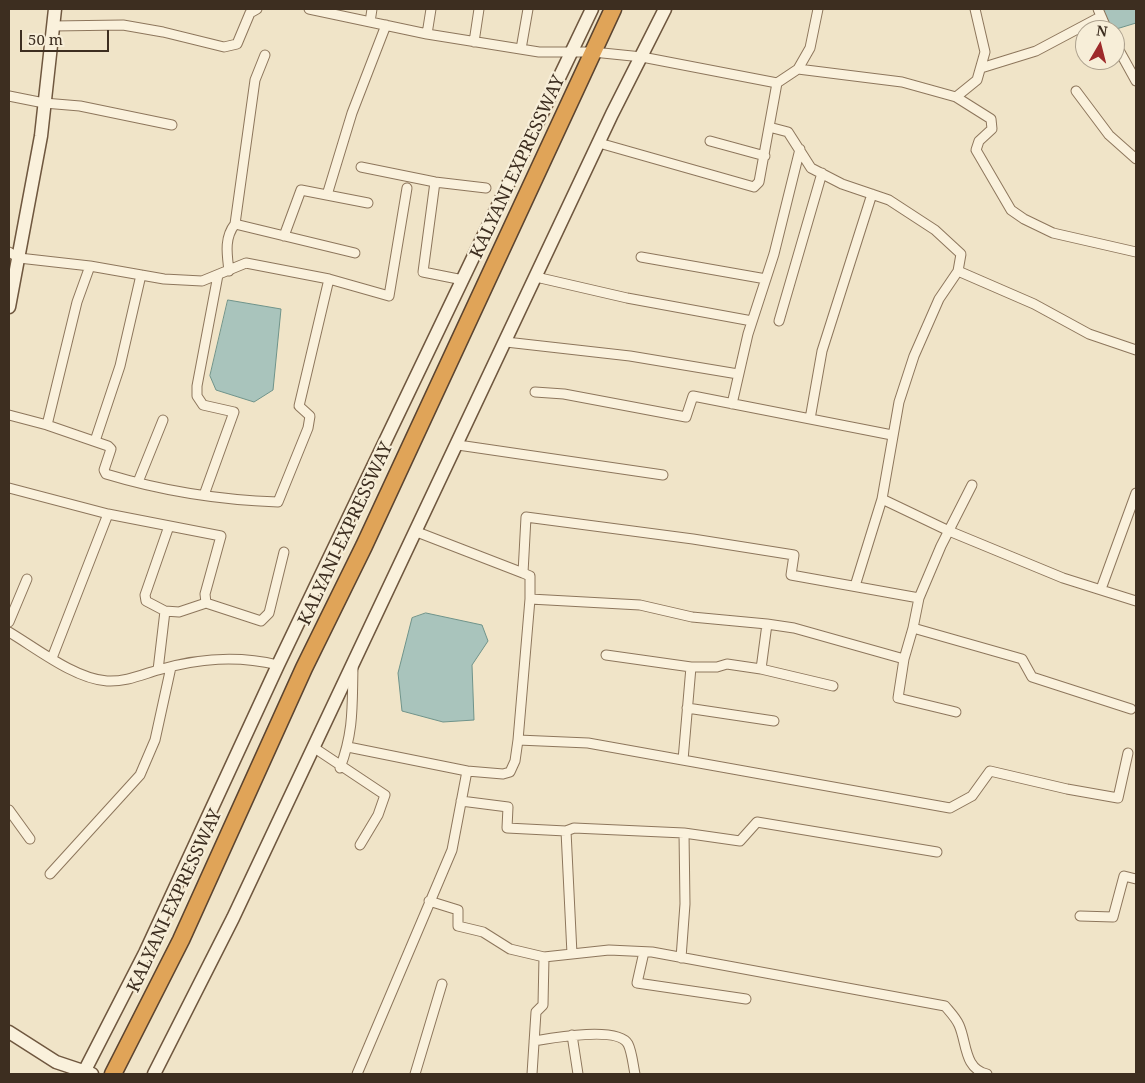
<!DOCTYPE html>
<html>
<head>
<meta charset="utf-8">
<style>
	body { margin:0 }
	#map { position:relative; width:1145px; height:1083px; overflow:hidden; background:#f0e4c8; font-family:"Noto Serif",serif }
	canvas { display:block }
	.frame { position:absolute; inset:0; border:10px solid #3d2e20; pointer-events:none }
	.north { position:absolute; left:1075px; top:20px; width:50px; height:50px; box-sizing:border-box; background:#f7eed8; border:1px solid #ada18e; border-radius:50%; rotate:8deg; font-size:14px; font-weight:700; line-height:20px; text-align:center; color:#3d2e20 }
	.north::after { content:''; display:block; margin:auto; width:18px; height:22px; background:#9e2a2b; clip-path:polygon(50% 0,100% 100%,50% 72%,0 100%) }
	.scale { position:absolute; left:20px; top:30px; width:89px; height:22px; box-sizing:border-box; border:2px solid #3d2e20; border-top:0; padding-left:6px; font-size:15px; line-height:18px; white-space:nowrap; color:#3d2e20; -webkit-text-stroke:4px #f7eed8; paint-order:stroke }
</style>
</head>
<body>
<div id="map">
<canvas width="1145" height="1083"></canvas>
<div class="frame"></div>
<div class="north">N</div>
<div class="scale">50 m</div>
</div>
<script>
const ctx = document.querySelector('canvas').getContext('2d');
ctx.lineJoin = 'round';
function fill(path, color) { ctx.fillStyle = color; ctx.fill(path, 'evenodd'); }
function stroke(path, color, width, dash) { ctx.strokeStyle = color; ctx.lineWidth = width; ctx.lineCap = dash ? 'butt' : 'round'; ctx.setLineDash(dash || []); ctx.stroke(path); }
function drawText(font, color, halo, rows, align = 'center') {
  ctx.font = font + ' "Noto Serif",serif'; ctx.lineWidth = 4.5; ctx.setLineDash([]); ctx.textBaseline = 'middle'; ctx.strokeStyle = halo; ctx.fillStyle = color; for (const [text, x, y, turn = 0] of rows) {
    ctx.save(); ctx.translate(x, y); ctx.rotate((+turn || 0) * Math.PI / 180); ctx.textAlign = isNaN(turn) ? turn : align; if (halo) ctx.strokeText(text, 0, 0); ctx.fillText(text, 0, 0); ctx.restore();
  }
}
const water = new Path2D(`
	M 1103,9 L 1136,9 L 1136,23 L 1113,30 Z
	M 228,300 L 281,309 L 273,390 L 254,402 L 216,390 L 210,376 Z
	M 426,613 L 482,625 L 488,641 L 472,665 L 474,720 L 443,722 L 402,711 L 398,673 L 412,618 Z`);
const street = new Path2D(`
	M 309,9 L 427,34 L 539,52 L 593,52 L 642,57 L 777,83
	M 1098,9 L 1107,30
	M 370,22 L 372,9
	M 53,26 L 123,25 L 163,32 L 224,47 L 237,44 L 250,13 L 257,9
	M 427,34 L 431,9
	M 474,42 L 479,9
	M 1115,43 L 1136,81
	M 521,49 L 528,9
	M 981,68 L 1036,51 L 1100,17
	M 798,69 L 810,48 L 818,9
	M 1076,91 L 1109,135 L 1136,159
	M 9,96 L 44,103 L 80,106 L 172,125
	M 956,97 L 991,119 L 992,129 L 979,141 L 976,150 L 1011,210 L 1024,219 L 1053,233 L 1136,252
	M 710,141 L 765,156
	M 599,143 L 754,187 L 759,182 L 769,127
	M 361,167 L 435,182 L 486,188
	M 435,182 L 423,272 L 463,280
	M 327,195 L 352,113 L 386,25
	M 235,224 L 355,253
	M 284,236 L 301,190 L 368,203
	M 9,252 L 19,258 L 90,266 L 164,279 L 202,281 L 246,263 L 329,279 L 299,406 L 310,416 L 308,428 L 278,502 C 220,500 162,491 106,474 L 104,470 L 111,449 L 108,446 L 47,425 L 9,415
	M 641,257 L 766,279
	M 229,271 C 227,254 224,238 235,224 L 255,80 L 265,55
	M 958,271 L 1034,304 L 1089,334 L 1136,350
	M 536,277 L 627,298 L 752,321
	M 329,279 L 389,296 L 407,188
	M 779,321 L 822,173
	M 506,342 L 630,356 L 738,374
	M 535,392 L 564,394 L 686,417 L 693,396 L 892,435
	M 732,404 L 748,334 L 774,254 L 800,149
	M 810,419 L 822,351 L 872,194
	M 47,425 L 77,302 L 90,266
	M 95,441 L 120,366 L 141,275
	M 458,445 L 663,475
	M 138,482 L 163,420
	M 9,488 L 108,514 L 221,536 L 205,594 L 206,603 L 179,612 L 165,611 L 158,670
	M 204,495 L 234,412 L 203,405 L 197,396 L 197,386 L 218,275
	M 882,499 L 949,531 L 1063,578 L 1136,601
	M 417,532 L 523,573 L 526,517 L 693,539 L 794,555 L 791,575 L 919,598 L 913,628 L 1022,659 L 1032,677 L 1131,709
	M 523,573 L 530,576 L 530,599 L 640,605 L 692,617 L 767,624
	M 855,586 L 882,499 L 899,402 L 914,356 L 939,299 L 958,271 L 961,254 L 935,230 L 889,200 L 842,184 L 811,168 L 788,132 L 769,127 L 777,83 L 798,69 L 902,82 L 956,97 L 977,80 L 985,52 L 975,9
	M 1101,589 L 1136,493
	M 919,598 L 941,546 L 972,485
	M 206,603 L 261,621 L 269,613 L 284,552
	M 165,611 L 146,601 L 145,595 L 169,526
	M 9,622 L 27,579
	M 913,628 L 904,659 L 898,698 L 956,712
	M 9,632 C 36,648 75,679 107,681 C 125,682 141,675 158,670 C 199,658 237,655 278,665
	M 606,655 L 691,667 L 683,760
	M 52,658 L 108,514
	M 691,667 L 717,667 L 727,664 L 761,669 L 833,686
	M 761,669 L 767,624 L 794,628 L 904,659
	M 687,708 L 774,721
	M 518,740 L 530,599
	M 313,747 L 385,795 L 378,815 L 360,845
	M 348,747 L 467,771
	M 340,768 C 354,731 352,706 353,668
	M 461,801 L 508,807 L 507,828 L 566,831 L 574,828 L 684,833
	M 9,810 L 30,839
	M 566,831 L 572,954
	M 50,874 L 140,775 L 155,740 L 171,667
	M 429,901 L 458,910 L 458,926 L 483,932 L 510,949 L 544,957 L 609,950 L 652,952 L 945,1006 C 950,1012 956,1018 959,1025 C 967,1043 964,1069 987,1074
	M 1080,916 L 1113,917 L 1124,876 L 1136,879
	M 644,952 L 637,983 L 746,999
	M 681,958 L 685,904 L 684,833 L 740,841 L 757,822 L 937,852
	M 572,1035 L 578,1074
	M 534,1041 C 552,1038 618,1026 628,1044 C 632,1052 633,1065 635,1074
	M 357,1074 L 452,850 L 467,771 L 503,774 L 510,772 L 515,761 L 518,740 L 588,743 L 950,808 L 972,796 L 990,771 L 1067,789 L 1118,798 L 1128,753
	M 415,1074 L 442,984
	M 532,1074 L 536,1012 L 543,1005 L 544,957`);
const secondary = new Path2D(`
	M 9,307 L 41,136 L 55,9
	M 9,1032 L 56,1062 L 92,1074
	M 83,1074 L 145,953 L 278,665 L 592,9
	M 154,1074 L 233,918 L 612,114 L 665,9`);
const highway = new Path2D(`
	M 113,1074 L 181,940 L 304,668 L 364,546 L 613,9`);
const streetNames = [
	["KALYANI EXPRESSWAY",518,167,-65],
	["KALYANI EXPRESSWAY",346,534,-65],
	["KALYANI EXPRESSWAY",175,901,-65]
];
fill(water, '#a9c4bc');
stroke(water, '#6f938a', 1);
stroke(street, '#8d765c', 11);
stroke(secondary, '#6f573f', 15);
stroke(highway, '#5b4430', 19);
stroke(street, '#faf1dc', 9);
stroke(secondary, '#faf1dc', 12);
stroke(highway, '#e0a458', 16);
drawText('18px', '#3d2e20', '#f7eed8', streetNames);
</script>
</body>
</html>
